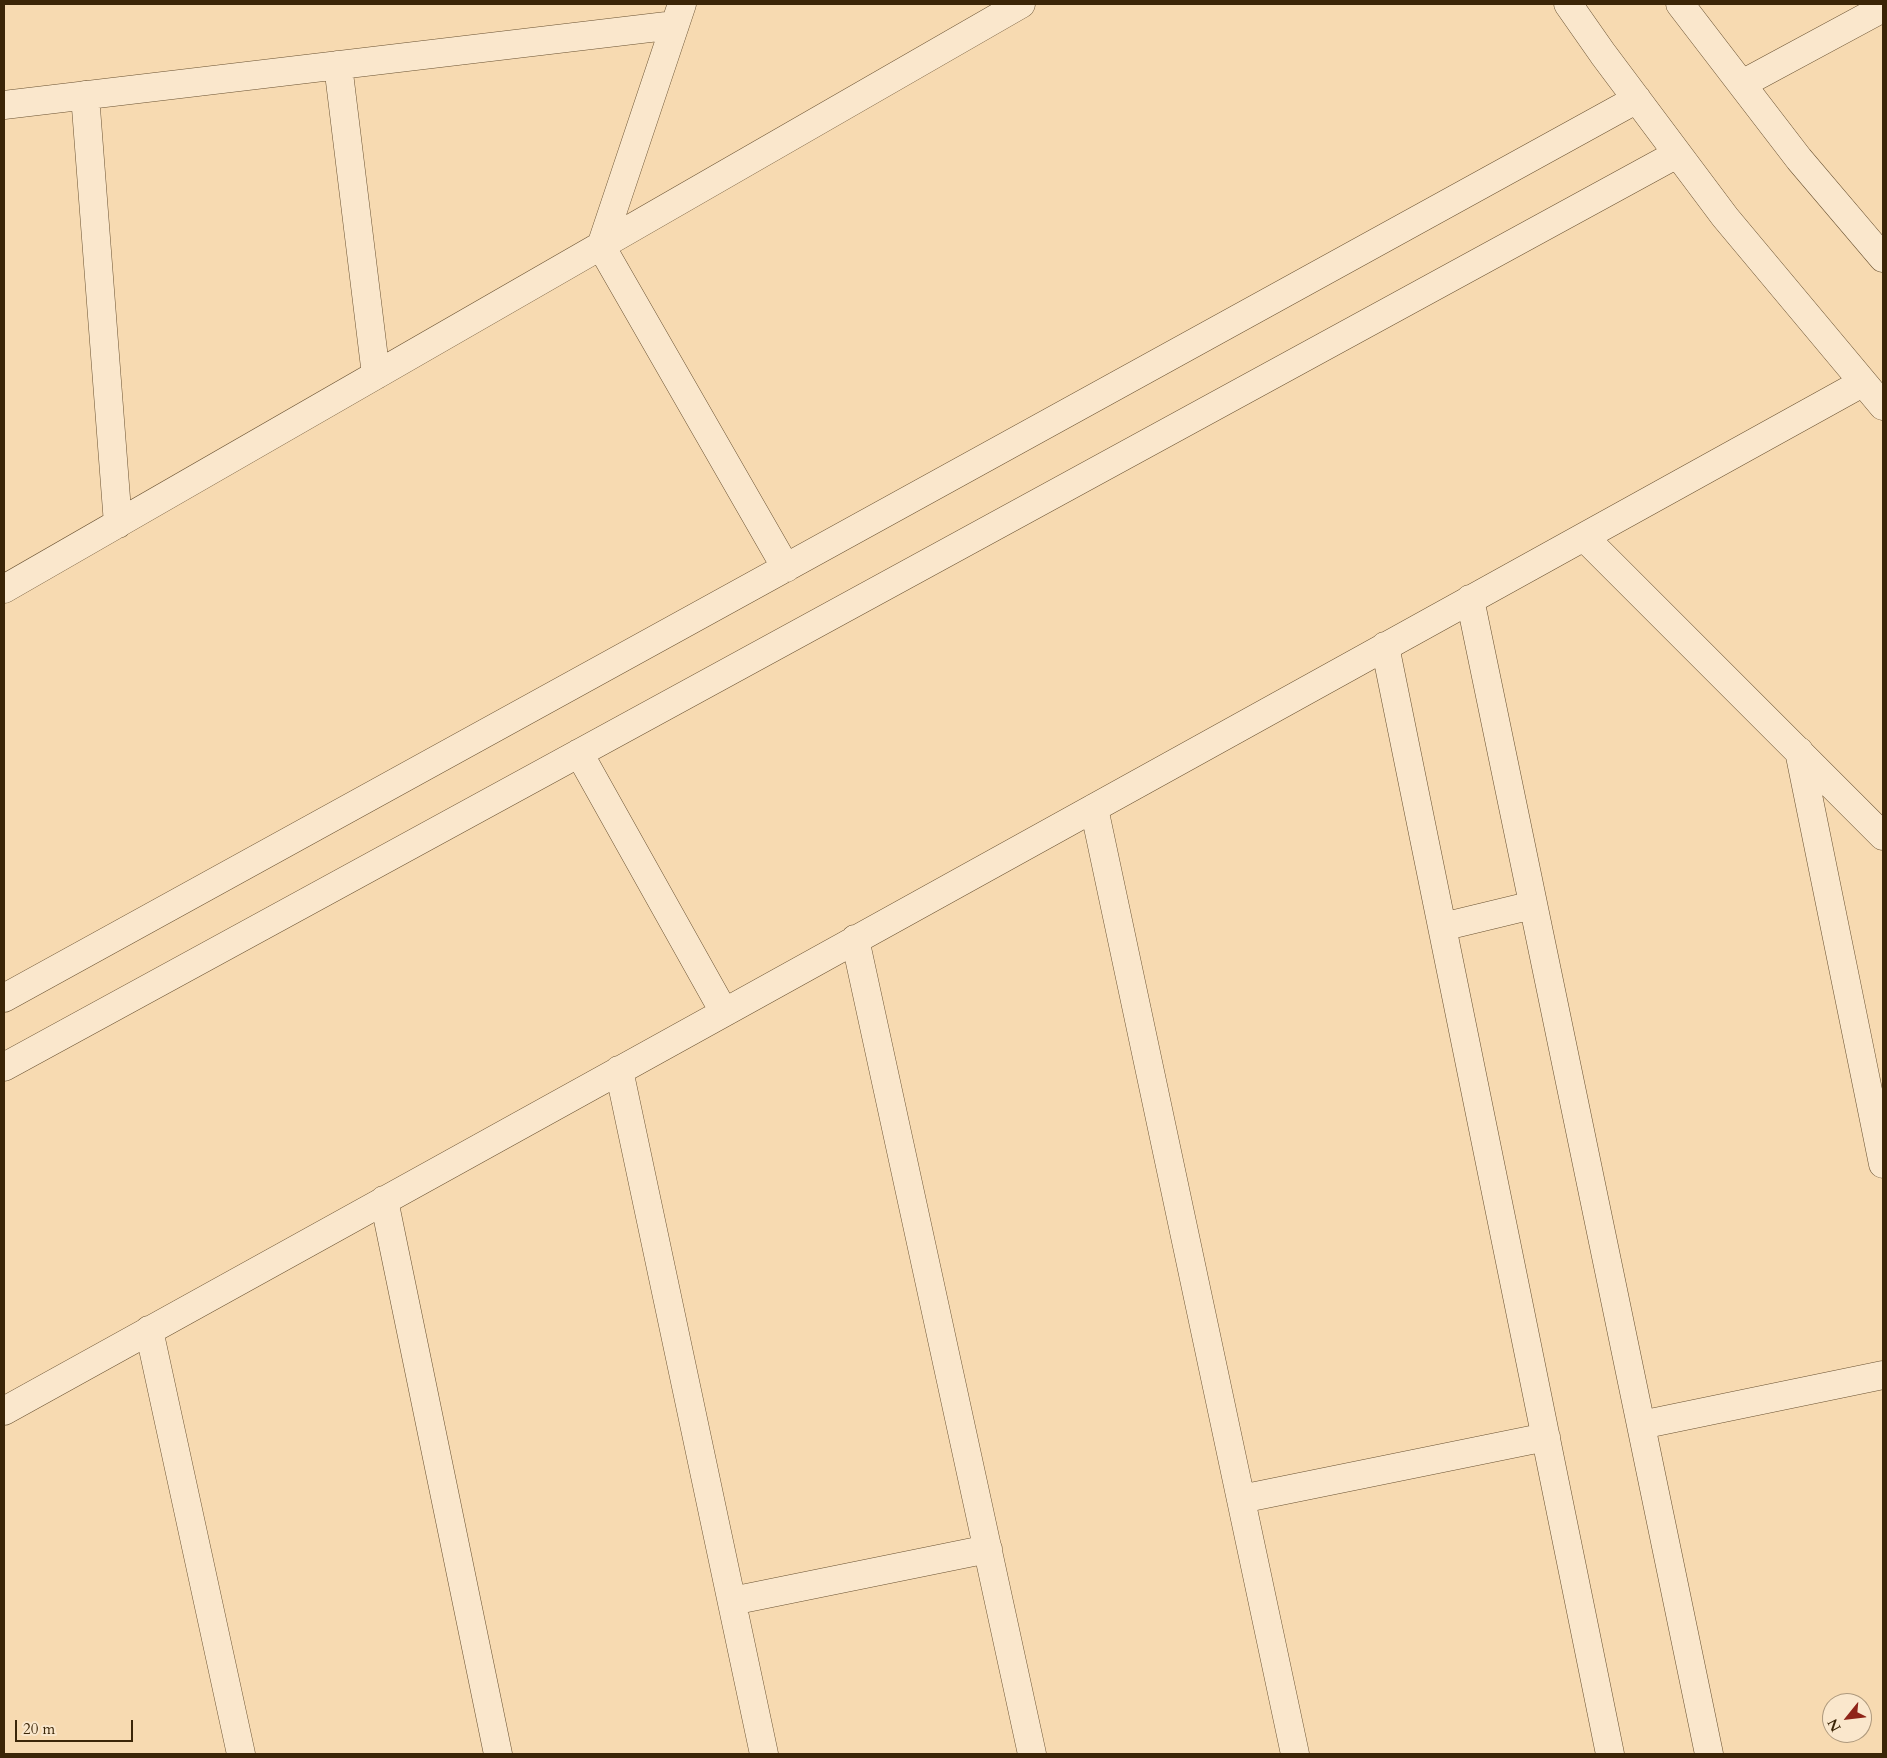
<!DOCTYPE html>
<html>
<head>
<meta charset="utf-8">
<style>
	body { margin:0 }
	#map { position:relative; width:1887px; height:1758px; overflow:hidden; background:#f7dab1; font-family:Cardo,serif }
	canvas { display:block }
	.frame { position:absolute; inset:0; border:5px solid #3b2507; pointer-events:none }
	.north { position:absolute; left:1822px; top:1693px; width:50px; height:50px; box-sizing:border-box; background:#fae7cc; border:1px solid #ae997d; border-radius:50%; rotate:241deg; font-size:14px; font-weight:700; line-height:20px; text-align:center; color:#3b2507 }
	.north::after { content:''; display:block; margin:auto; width:18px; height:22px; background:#8f2418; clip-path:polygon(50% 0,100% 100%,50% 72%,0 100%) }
	.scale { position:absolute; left:15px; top:1720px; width:118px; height:22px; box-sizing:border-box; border:2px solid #3b2507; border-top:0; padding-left:6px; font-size:15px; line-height:18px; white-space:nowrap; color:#3b2507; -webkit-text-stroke:4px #fae7cc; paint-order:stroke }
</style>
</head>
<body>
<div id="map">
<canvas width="1887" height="1758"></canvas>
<div class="frame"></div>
<div class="north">N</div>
<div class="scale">20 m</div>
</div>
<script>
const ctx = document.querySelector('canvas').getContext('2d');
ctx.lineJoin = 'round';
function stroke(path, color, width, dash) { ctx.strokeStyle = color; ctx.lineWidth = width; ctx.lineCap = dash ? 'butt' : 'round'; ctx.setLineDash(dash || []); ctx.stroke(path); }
const minor = new Path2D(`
	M 682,4 L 601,246 L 786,568
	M 1568,4 L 1603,54 L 1725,217 L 1883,406
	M 1680,4 L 1799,159 L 1883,258
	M 338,65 L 376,375
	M 1742,84 L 1883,8
	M 85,95 L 118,524
	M 4,105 L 675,25
	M 1584,537 L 1883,836
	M 4,589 L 1021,4
	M 1470,599 L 1709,1754
	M 1385,646 L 1610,1754
	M 1799,751 L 1883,1164
	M 579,753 L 724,1012
	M 1094,808 L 1295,1754
	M 1442,927 L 1533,905
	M 855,939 L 1032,1754
	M 4,998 L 1637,99
	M 4,1067 L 1677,154
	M 619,1070 L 764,1754
	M 384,1200 L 498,1754
	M 149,1330 L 241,1754
	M 4,1411 L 1862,383
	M 1641,1425 L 1883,1375
	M 1241,1499 L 1546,1437
	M 732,1601 L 988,1549`);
stroke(minor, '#6a5232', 29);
stroke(minor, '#fae7cc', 28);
</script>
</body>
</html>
